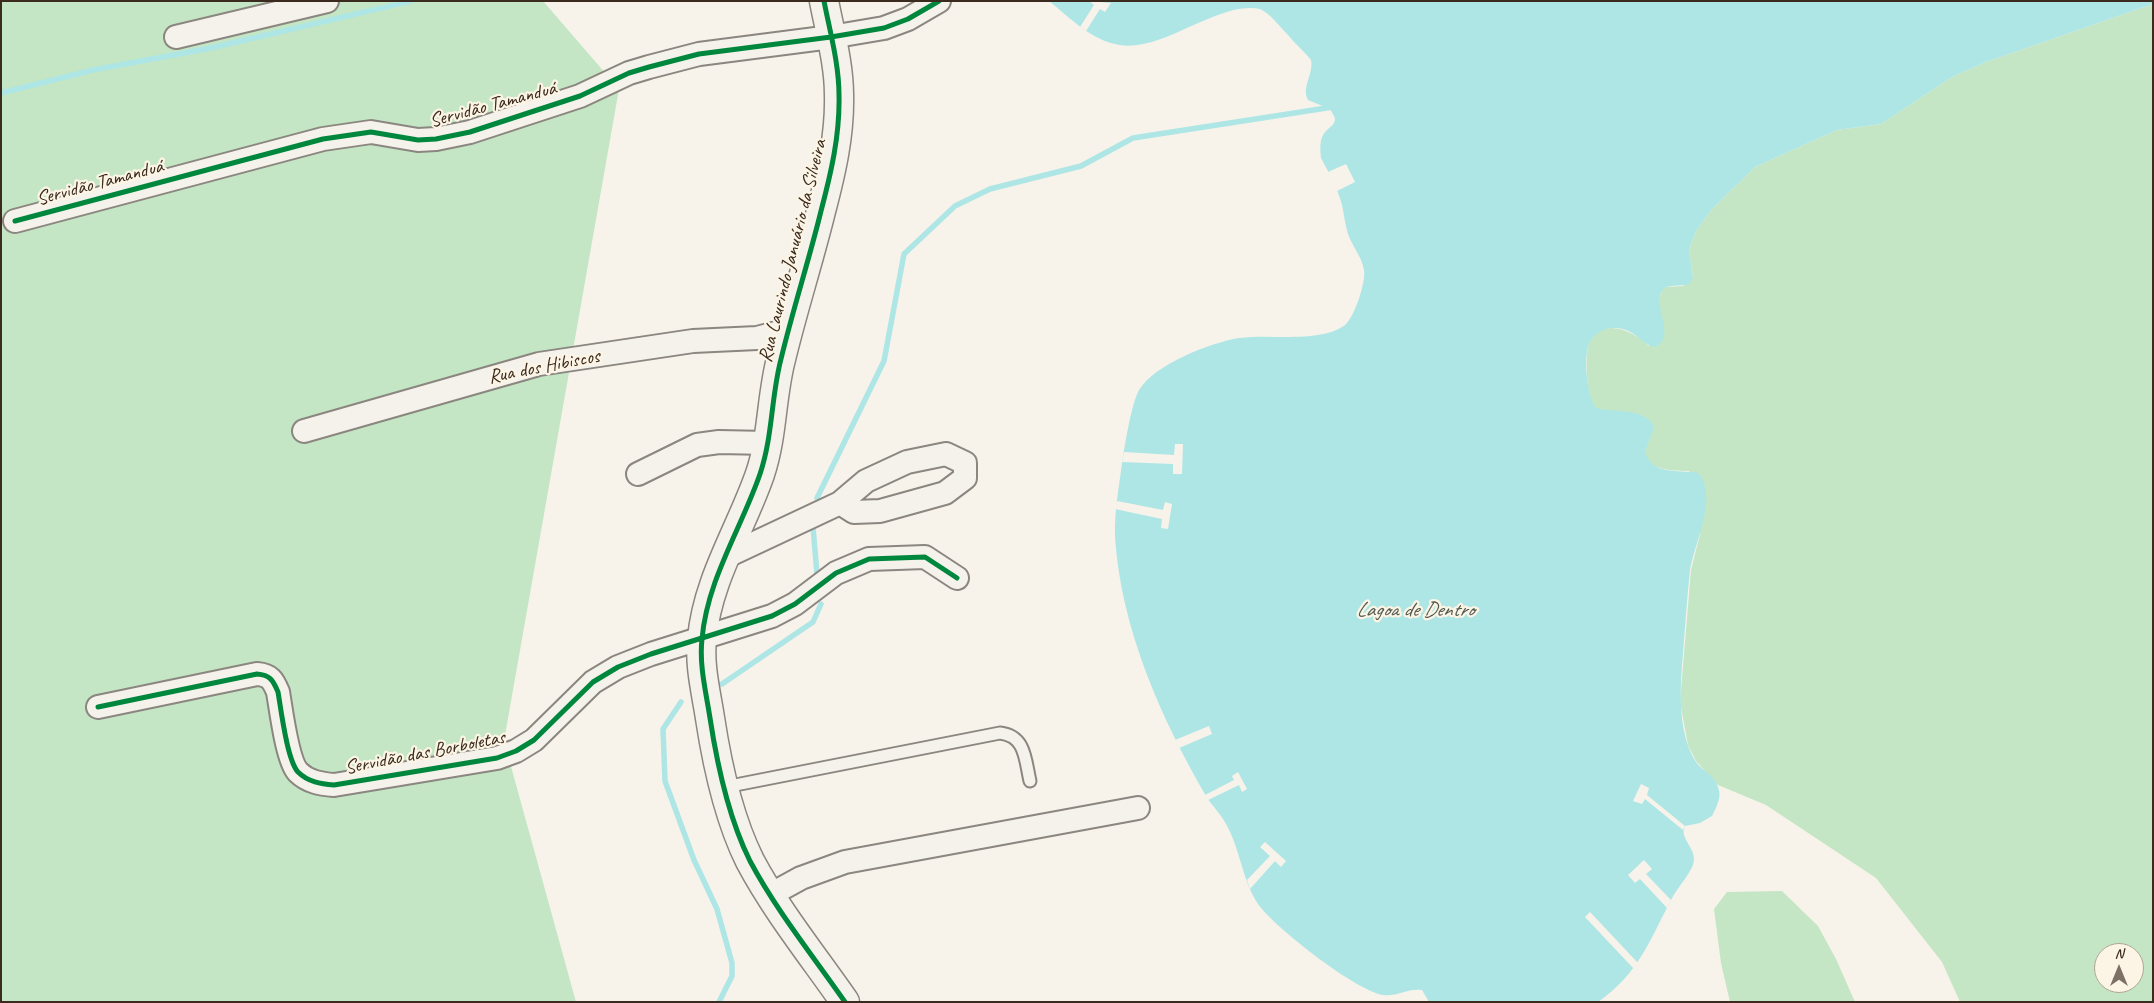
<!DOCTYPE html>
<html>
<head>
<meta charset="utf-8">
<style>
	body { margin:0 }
	#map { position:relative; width:2154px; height:1003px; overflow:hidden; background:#f7f3ea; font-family:Caveat,sans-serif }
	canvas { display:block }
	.frame { position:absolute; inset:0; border:2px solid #3b2a1e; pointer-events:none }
	.north { position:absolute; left:2094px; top:943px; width:50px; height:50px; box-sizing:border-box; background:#fcf5e5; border:1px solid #afa495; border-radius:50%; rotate:0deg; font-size:14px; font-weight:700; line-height:20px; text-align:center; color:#3b2a1e }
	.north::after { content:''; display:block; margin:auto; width:18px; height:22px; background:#7d7065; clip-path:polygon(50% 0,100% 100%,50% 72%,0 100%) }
</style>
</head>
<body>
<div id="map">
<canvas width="2154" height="1003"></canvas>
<div class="frame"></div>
<div class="north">N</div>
</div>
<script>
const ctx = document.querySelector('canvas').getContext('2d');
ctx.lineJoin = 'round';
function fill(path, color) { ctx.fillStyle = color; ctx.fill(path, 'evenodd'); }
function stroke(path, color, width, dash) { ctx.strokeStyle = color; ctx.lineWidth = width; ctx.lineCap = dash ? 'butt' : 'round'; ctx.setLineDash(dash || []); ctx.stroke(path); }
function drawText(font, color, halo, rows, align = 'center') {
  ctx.font = font + ' Caveat,sans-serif'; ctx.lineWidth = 4.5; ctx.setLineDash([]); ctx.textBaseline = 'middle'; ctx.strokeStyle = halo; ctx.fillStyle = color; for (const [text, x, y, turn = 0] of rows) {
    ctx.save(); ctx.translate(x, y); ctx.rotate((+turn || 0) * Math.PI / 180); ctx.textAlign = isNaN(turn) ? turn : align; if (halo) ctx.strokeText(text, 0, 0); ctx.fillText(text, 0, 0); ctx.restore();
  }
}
const green = new Path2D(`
	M 1,1 L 543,1 L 619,89 L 504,741 L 576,1002 L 1,1002 Z
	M 2153,4 L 2153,1002 L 1960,1002 L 1942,962 L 1876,878 L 1766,805 L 1718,785 L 1696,761 L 1688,745 L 1680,702 L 1691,570 L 1700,534 L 1689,471 C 1668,471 1632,469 1650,438 C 1636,429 1622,420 1607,412 C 1604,410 1599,410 1596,408 C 1586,401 1584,351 1590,341 C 1605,316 1634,332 1649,346 L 1659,298 L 1662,290 L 1667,287 L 1683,286 L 1693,278 L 1689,249 L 1696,231 L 1712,209 L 1755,167 L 1837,130 L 1881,124 L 1952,77 L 1986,62 ZM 2104,953 L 2134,953 L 2134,983 L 2104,983 Z
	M 1782,891 L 1818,926 L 1836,959 L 1855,1002 L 1730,1002 L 1721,963 L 1714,909 L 1727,892 Z`);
const water = new Path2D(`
	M 1049,1 L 2153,1 L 2153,4 L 1986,62 L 1952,77 L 1881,124 L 1837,130 L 1755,167 L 1712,209 L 1696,231 L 1689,249 L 1693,278 L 1690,284 C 1683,286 1673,285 1667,287 C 1645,297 1681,338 1654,347 C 1639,343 1634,327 1613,328 C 1604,328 1596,333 1591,340 C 1582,353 1587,396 1596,408 C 1615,413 1647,407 1654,428 L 1645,451 C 1651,476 1678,469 1698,473 C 1719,496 1694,544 1690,571 C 1687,598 1685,627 1683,654 C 1680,687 1677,732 1696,762 C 1702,770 1716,777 1718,787 C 1722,797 1717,806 1712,816 L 1700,823 L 1685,826 C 1678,839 1699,849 1693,865 C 1688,877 1677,888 1671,900 C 1649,942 1638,974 1598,1002 L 1429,1002 L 1422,990 C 1408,988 1397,997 1383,995 C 1355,990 1280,931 1262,909 C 1243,887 1241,850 1226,824 C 1221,814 1212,806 1206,796 C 1161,718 1121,629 1115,537 C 1114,512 1119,488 1122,463 C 1125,445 1131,405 1139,390 C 1155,364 1210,343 1239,338 C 1269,334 1302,341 1331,332 C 1335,331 1343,327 1346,324 C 1355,315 1366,282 1364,270 C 1362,257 1352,246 1348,234 C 1345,224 1344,215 1342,205 C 1338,189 1329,173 1321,158 C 1320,149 1319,138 1326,131 C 1331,126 1335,125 1335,118 L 1330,109 L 1308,100 C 1301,87 1314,74 1311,60 C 1304,51 1295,44 1288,35 C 1279,26 1272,15 1260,9 C 1219,0 1164,52 1120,45 C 1092,41 1070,18 1049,1 Z`);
const pier = new Path2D(`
	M 1089,1 L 1111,3 L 1105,12 L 1100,9 L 1086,31 L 1080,27 L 1094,5 Z
	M 1346,164 L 1355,182 L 1337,191 L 1328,172 Z
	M 1175,444 L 1183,444 L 1182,474 L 1173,474 L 1173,464 L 1122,462 L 1124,452 L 1174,455 Z
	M 1117,501 L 1163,510 L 1165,502 L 1172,504 L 1168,529 L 1161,528 L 1162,519 L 1115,509 Z
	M 1209,726 L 1212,734 L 1179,748 L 1175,740 Z
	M 1238,772 L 1247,789 L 1242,792 L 1239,785 L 1208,800 L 1205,795 L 1234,780 L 1232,776 Z
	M 1641,784 L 1649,788 L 1647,795 L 1685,826 L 1683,830 L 1645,799 L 1642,804 L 1633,801 Z
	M 1265,842 L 1286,861 L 1281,867 L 1275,861 L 1250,889 L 1247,880 L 1270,856 L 1260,847 Z
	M 1644,860 L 1652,869 L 1646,874 L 1671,900 L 1667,908 L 1640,879 L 1635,883 L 1628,875 Z
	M 1590,912 L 1638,963 L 1634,969 L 1585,917 Z`);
const stream = new Path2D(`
	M 1,93 L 93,70 L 211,48 L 411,1
	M 817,498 L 884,361 L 904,254 L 955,206 L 990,189 L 1081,166 L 1133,138 L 1333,107
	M 813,527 L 817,574
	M 722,684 L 813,622 L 821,604
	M 681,702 L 663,729 L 665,781 L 694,860 L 717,909 L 732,963 L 732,976 L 719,1002`);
const service = new Path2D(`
	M 725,787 L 1000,733 C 1026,736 1025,760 1030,781`);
const minor = new Path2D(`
	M 176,37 L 327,1
	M 15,221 L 323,139 L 371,132 L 418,140 L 436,139 L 470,132 L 580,96 L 629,73 L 649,67 L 699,54 L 831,37 L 884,28 L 908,19 L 939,1
	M 304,431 L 539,364 L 693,341 L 757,338 L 788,330
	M 638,474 L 697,445 L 719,442 L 768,443
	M 725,557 L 840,503 L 866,481 L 907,462 L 946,454 L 965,463 L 965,478 L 945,493 L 880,511 L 854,512 L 840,503
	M 98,707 L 257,674 C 270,675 273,680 278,692 C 281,709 287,760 298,772 C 308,782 321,784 334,785 L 497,758 L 516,751 L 534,740 L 593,682 L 618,667 L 651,654 L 772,616 L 795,604 L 836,573 L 869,559 L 925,557 L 957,578
	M 770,895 L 801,878 L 845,862 L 1138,808`);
const secondary = new Path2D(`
	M 824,1 C 830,32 839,64 839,95 C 840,135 831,173 821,211 C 809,260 793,309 781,359 C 771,397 773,435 760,474 C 741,529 707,580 702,639 C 699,665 706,692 710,718 C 717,764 729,819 750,861 C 776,910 813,956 845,1002`);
const cycleway = new Path2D(`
	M 824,1 C 830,32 839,64 839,95 C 840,135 831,173 821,211 C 809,260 793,309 781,359 C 771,397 773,435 760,474 C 741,529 707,580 702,639 C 699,665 706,692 710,718 C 717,764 729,819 750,861 C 776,910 813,956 845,1002
	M 15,221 L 323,139 L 371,132 L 418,140 L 436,139 L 470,132 L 580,96 L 629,73 L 649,67 L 699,54 L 831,37 L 884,28 L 908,19 L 939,1
	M 98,707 L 257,674 C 270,675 273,680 278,692 C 281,709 287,760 298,772 C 308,782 321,784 334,785 L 497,758 L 516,751 L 534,740 L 593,682 L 618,667 L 651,654 L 772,616 L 795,604 L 836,573 L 869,559 L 925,557 L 957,578`);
const streetNames = [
	["Servidão Tamanduá",493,105,-15],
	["Servidão Tamanduá",100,183,-15],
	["Rua Laurindo Januário da Silveira",793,251,-76],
	["Rua dos Hibiscos",544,367,-11],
	["Servidão das Borboletas",425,753,-11]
];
const waterNames = [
	["Lagoa de Dentro",1415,610]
];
fill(green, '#c4e6c5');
fill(water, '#aee6e6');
fill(pier, '#f7f3ea');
stroke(stream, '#aee6e6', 5.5);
stroke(service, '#8b867f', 15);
stroke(minor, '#8b867f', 26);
stroke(secondary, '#8b867f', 31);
stroke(service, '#f5f2ec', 11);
stroke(minor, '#f5f2ec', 22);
stroke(secondary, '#f5f2ec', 28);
stroke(cycleway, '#00873e', 5);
drawText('20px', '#3b2a1e', '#fcf5e5', streetNames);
drawText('italic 21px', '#505850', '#fcf5e5', waterNames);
</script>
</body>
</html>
